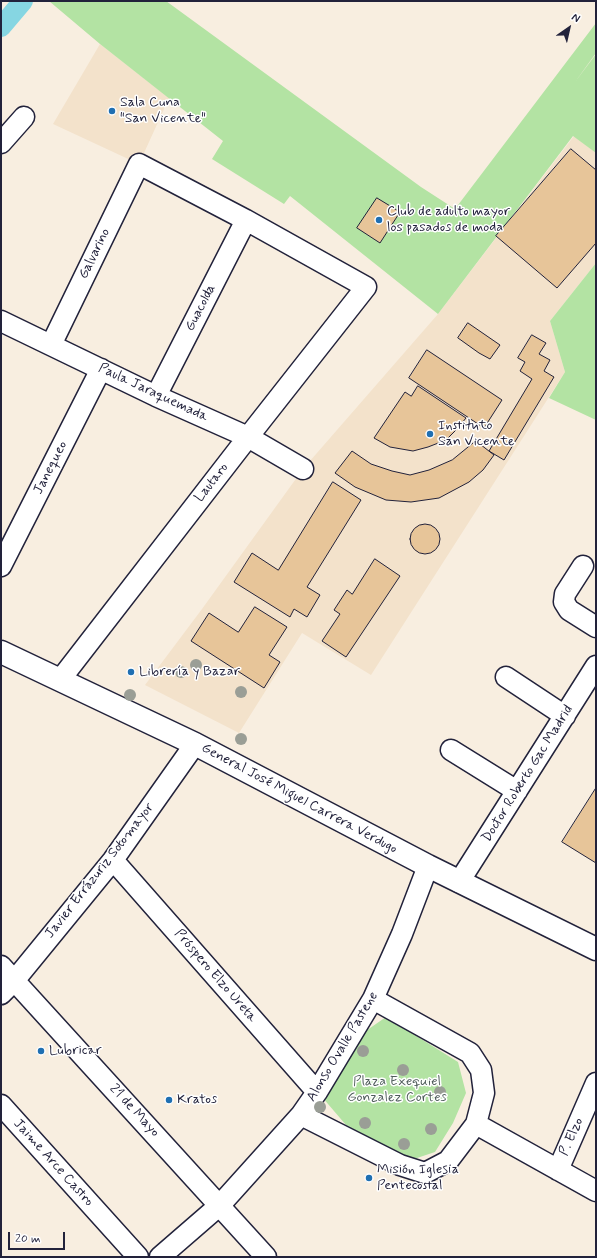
<!DOCTYPE html>
<html>
<head>
<meta charset="utf-8">
<style>
	body { margin:0 }
	#map { position:relative; width:597px; height:1258px; overflow:hidden; background:#f8eee0; font-family:Mynerve,sans-serif }
	canvas { display:block }
	.frame { position:absolute; inset:0; border:2px solid #22223b; pointer-events:none }
	.north { position:absolute; left:549px; top:8px; width:40px; height:40px; -webkit-text-stroke:3px #fff; paint-order:stroke; rotate:34deg; font-size:11px; font-weight:700; line-height:16px; text-align:center; color:#22223b }
	.north::after { content:''; display:block; margin:auto; width:14px; height:18px; background:#22223b; clip-path:polygon(50% 0,100% 100%,50% 72%,0 100%) }
	.scale { position:absolute; left:8px; top:1232px; width:57px; height:18px; box-sizing:border-box; border:2px solid #22223b; border-top:0; padding-left:5px; font-size:12px; line-height:14px; white-space:nowrap; color:#22223b; -webkit-text-stroke:3px #fff; paint-order:stroke }
</style>
</head>
<body>
<div id="map">
<canvas width="597" height="1258"></canvas>
<div class="frame"></div>
<div class="north">N</div>
<div class="scale">20 m</div>
</div>
<script>
const ctx = document.querySelector('canvas').getContext('2d');
ctx.lineJoin = 'round';
function fill(path, color) { ctx.fillStyle = color; ctx.fill(path, 'evenodd'); }
function stroke(path, color, width, dash) { ctx.strokeStyle = color; ctx.lineWidth = width; ctx.lineCap = dash ? 'butt' : 'round'; ctx.setLineDash(dash || []); ctx.stroke(path); }
function drawText(font, color, halo, rows, align = 'center') {
  ctx.font = font + ' Mynerve,sans-serif'; ctx.lineWidth = 3; ctx.setLineDash([]); ctx.textBaseline = 'middle'; ctx.strokeStyle = halo; ctx.fillStyle = color; for (const [text, x, y, turn = 0] of rows) {
    ctx.save(); ctx.translate(x, y); ctx.rotate((+turn || 0) * Math.PI / 180); ctx.textAlign = isNaN(turn) ? turn : align; if (halo) ctx.strokeText(text, 0, 0); ctx.fillText(text, 0, 0); ctx.restore();
  }
}
const built = new Path2D(`
	M 100,44 L 169,98 L 139,164 L 53,124 Z
	M 574,136 L 596,153 L 596,263 L 550,321 L 565,372 L 371,675 L 302,633 L 239,733 L 145,685 L 202,609 L 303,469 L 438,314 Z`);
const green = new Path2D(`
	M 49,1 L 166,1 L 421,187 L 455,209 L 596,23 L 596,53 L 575,82 L 596,54 L 596,153 L 573,136 L 438,314 L 290,196 L 284,204 L 212,159 L 223,141 L 100,44 Z
	M 596,263 L 596,420 L 549,398 L 565,372 L 550,321 Z
	M 386,1017 L 458,1062 L 466,1093 L 453,1123 L 435,1152 L 411,1160 L 346,1125 L 322,1097 L 360,1035 Z`);
const canal = new Path2D(`
	M 1,27 L 23,1`);
const building = new Path2D(`
	M 571,149 L 596,170 L 596,243 L 557,288 L 496,236 Z
	M 377,198 L 400,212 L 380,243 L 357,228 Z
	M 468,323 L 500,345 L 490,359 L 479,353 L 458,338 Z
	M 532,335 L 546,343 L 539,354 L 550,360 L 544,371 L 554,377 L 504,460 L 489,451 L 532,379 L 520,371 L 525,362 L 518,358 Z
	M 427,350 L 502,400 L 484,428 L 409,378 Z
	M 418,386 L 466,418 L 457,429 L 446,440 L 428,447 L 413,451 L 390,447 L 374,438 L 405,392 L 411,396 Z
	M 476,441 L 494,455 L 483,470 L 469,482 L 439,498 L 411,502 L 386,500 L 355,487 L 335,473 L 352,451 L 371,464 L 392,471 L 410,475 L 429,470 L 452,460 Z
	M 333,482 L 361,500 L 307,587 L 320,595 L 307,617 L 294,609 L 290,617 L 234,582 L 252,553 L 278,570 Z
	M410 539a15 15 0 1 1 30 0a15 15 0 1 1-30 0Z
	M 375,559 L 400,576 L 346,657 L 322,641 L 340,614 L 334,610 L 347,590 L 352,594 Z
	M 255,607 L 287,627 L 269,655 L 280,662 L 264,688 L 191,641 L 209,613 L 238,632 Z
	M 596,788 L 596,863 L 562,842 Z`);
const street = new Path2D(`
	M 1,143 L 24,117
	M 1,321 L 156,396 L 248,437 L 303,469
	M 51,345 L 139,164 L 246,220 L 366,287 L 248,437 L 60,680
	M 156,396 L 246,220
	M 1,566 L 101,369
	M 583,566 L 565,594 L 564,602 L 569,610 L 596,627
	M 506,677 L 565,716
	M 451,750 L 517,791
	M 113,860 L 317,1092
	M 459,882 L 596,666
	M 1,966 L 266,1257
	M 1,994 L 14,981 L 113,860 L 195,744
	M 1,1105 L 138,1257
	M 301,1115 L 400,1165 L 425,1173 L 448,1161 L 476,1124 L 484,1093 L 481,1070 L 470,1053 L 373,999
	M 476,1124 L 596,1191
	M 558,1170 L 596,1083
	M 160,1257 L 220,1205 L 301,1115 L 317,1092 L 373,999 L 402,934 L 428,866`);
const secondary = new Path2D(`
	M 1,652 L 195,744 L 428,866 L 596,949`);
const trees = [
	[196,665],
	[181,672],
	[241,692],
	[130,695],
	[241,739],
	[363,1051],
	[403,1070],
	[440,1092],
	[320,1107],
	[365,1123],
	[431,1129],
	[404,1144]
];
const markers = [
	[112,111,4,"#1f6fb2"],
	[379,220,4,"#1f6fb2"],
	[430,434,4,"#1f6fb2"],
	[131,672,4,"#1f6fb2"],
	[41,1051,4,"#1f6fb2"],
	[169,1100,4,"#1f6fb2"],
	[369,1178,4,"#1f6fb2"]
];
const poiNames = [
	["Sala Cuna",120,103],
	["\"San Vicente\"",120,119],
	["Club de adulto mayor",387,212],
	["los pasados de moda",387,228],
	["Instituto",438,426],
	["San Vicente",438,442],
	["Librería y Bazar",139,672],
	["Lubricar",49,1051],
	["Kratos",177,1100],
	["Misión Iglesia",377,1170],
	["Pentecostal",377,1186]
];
const streetNames = [
	["Galvarino",95,254,-64],
	["Guacolda",201,308,-63],
	["Paula Jaraquemada",153,393,25],
	["Janequeo",51,468,-63],
	["Lautaro",212,483,-52],
	["Doctor Roberto Gac Madrid",528,774,-58],
	["General José Miguel Carrera Verdugo",299,799,28],
	["Javier Errázuriz Sotomayor",100,871,-52],
	["Próspero Elzo Ureta",215,976,49],
	["Alonso Ovalle Pastene",343,1047,-59],
	["21 de Mayo",134,1111,47],
	["P. Elzo",572,1137,-66],
	["Jaime Arce Castro",53,1163,48]
];
const parkNames = [
	["Plaza Exequiel",397,1082],
	["Gonzalez Cortes",397,1098]
];
fill(built, '#f3e2cb');
fill(green, '#b3e3a3');
stroke(canal, '#86d6e2', 20);
fill(building, '#e7c599');
stroke(building, '#22223b', 1);
stroke(street, '#22223b', 23);
stroke(secondary, '#22223b', 25);
stroke(street, '#fff', 20);
stroke(secondary, '#fff', 22);
ctx.fillStyle = '#9a9e96';
for (const [x, y] of trees) { ctx.beginPath(); ctx.arc(x, y, 6, 0, 2 * Math.PI); ctx.fill(); }
for (const [x, y, r, color] of markers) { const dot = new Path2D(); dot.arc(x, y, r, 0, 2 * Math.PI); ctx.fillStyle = color; ctx.fill(dot); stroke(dot, '#fff', 1.5); }
drawText('14px', '#22223b', '#fff', poiNames, 'left');
drawText('14px', '#22223b', '#fff', streetNames);
drawText('14px', '#4e5c5a', '#fff', parkNames);
</script>
</body>
</html>
